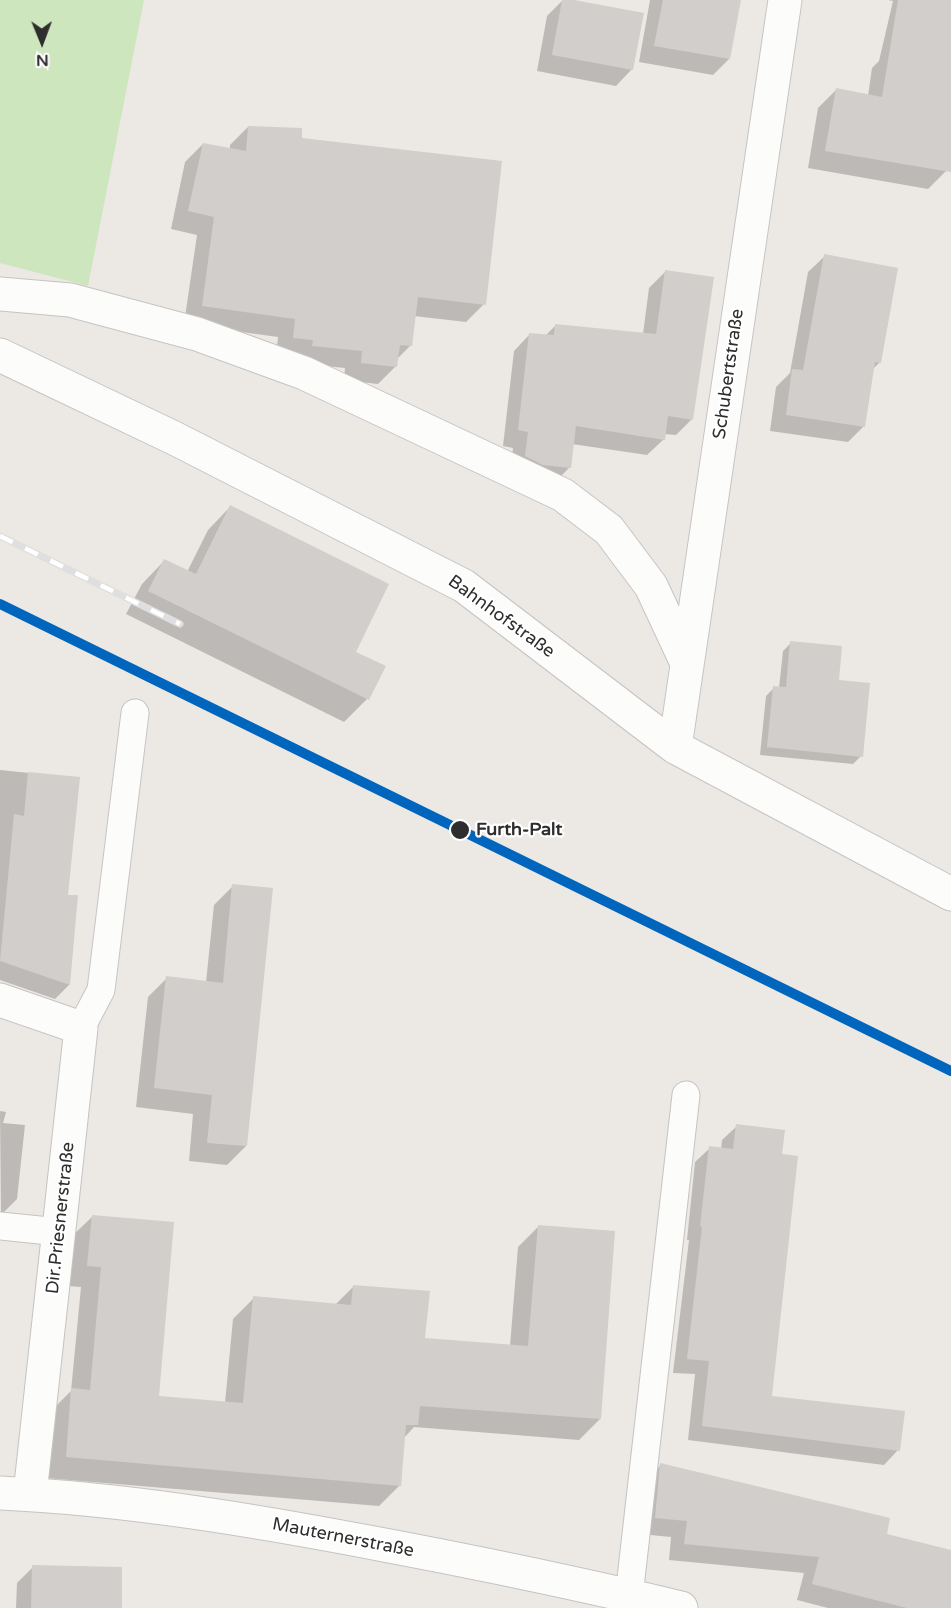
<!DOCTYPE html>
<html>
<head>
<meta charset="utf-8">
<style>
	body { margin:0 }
	#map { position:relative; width:951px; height:1608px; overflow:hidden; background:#ece8e4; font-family:"Varela Round",sans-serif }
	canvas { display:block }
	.north { position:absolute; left:12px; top:12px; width:60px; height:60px; -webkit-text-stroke:4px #fff; paint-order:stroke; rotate:179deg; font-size:16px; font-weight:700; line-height:24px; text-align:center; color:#2e2e2e }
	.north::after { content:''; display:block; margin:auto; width:21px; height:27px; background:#2e2e2e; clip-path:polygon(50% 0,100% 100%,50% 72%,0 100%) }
</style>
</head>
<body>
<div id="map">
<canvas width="951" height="1608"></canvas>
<div class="north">N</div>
</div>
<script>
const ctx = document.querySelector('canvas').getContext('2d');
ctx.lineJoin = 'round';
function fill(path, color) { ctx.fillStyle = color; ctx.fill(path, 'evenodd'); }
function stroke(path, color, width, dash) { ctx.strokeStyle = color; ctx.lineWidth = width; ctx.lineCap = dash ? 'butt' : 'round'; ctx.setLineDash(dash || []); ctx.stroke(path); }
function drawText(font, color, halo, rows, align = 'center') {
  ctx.font = font + ' "Varela Round",sans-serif'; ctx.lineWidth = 4.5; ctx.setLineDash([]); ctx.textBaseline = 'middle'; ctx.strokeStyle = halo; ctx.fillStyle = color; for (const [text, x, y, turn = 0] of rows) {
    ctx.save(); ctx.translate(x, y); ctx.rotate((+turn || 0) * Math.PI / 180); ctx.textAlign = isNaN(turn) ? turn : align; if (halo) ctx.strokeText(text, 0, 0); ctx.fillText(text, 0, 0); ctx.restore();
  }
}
const green = new Path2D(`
	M 0,0 L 144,0 L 88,286 L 0,263 Z`);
const shadow = new Path2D(`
	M 563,0 L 566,0 L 632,69 L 616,86 L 537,71 L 547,16 Z
	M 650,0 L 740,0 L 729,59 L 713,75 L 639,62 Z
	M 888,0 L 951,0 L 951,145 L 947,170 L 928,189 L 808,168 L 818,108 L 836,90 L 868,96 L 872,68 L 879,61 L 893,1 Z
	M 248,127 L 300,139 L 484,304 L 466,322 L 414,316 L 411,345 L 396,360 L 396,366 L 378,384 L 344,380 L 345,368 L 295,363 L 276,356 L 278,337 L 184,324 L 197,235 L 171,229 L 185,162 L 203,144 L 230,150 L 230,145 Z
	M 825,256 L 880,362 L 872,370 L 864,426 L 848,442 L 770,431 L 776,387 L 790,373 L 808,272 Z
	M 666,271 L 692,419 L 676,435 L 664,434 L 664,439 L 647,455 L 572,444 L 570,467 L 553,484 L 510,473 L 513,448 L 503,446 L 514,351 L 530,334 L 545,336 L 556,325 L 643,334 L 649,288 Z
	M 230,507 L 354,652 L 367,699 L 344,722 L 126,614 L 142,584 L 164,561 L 187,572 L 208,530 Z
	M 791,643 L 837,681 L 861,756 L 853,764 L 760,755 L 766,696 L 774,688 L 779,688 L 783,651 Z
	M 0,770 L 78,778 L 67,896 L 76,897 L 69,985 L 55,999 L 0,980 Z
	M 233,886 L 246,1146 L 227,1165 L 189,1161 L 193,1114 L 136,1107 L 148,997 L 167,978 L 206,982 L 214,905 Z
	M 0,1111 L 6,1112 L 3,1123 L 25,1125 L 17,1199 L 1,1215 Z
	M 737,1126 L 770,1398 L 898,1450 L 884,1465 L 688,1440 L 695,1374 L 673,1373 L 689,1240 L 687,1240 L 695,1162 L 710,1148 L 721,1149 L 722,1140 Z
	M 92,1217 L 157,1397 L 225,1403 L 233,1319 L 254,1298 L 335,1305 L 354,1286 L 424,1339 L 510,1346 L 518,1247 L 539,1226 L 600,1419 L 579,1440 L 414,1427 L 404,1438 L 400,1485 L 379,1506 L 45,1478 L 51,1411 L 71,1391 L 81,1287 L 67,1286 L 71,1237 Z
	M 661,1465 L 885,1535 L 951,1551 L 951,1608 L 828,1608 L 797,1600 L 804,1573 L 669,1560 L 671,1537 L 640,1534 L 645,1481 Z
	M 33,1567 L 120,1608 L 16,1608 L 17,1583 Z`);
const building = new Path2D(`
	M 562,0 L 574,0 L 644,13 L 633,70 L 552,55 Z
	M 663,0 L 741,0 L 730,59 L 654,46 Z
	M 898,0 L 951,0 L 951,172 L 825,151 L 836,88 L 882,97 Z
	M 248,126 L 302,128 L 302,138 L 502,161 L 486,305 L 418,297 L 412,346 L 400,345 L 397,367 L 361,363 L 362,351 L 312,346 L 313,340 L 293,338 L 295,319 L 202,306 L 214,217 L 188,211 L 203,143 L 246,151 Z
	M 824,254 L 898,268 L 881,363 L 875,362 L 865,427 L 786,415 L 792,369 L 803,370 Z
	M 665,270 L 714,277 L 693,420 L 668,416 L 665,440 L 576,426 L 571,468 L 543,465 L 525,456 L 528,432 L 518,430 L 529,333 L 554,335 L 555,324 L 656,334 Z
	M 230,505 L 389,584 L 356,652 L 386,666 L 369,700 L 148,591 L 164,559 L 196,574 Z
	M 790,641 L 842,646 L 839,680 L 870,683 L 863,757 L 767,747 L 773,686 L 786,687 Z
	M 28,772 L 80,777 L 68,895 L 78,895 L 70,985 L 0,961 L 14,814 L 24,816 Z
	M 232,884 L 273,888 L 247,1146 L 207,1143 L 212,1095 L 154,1088 L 166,976 L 223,983 Z
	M 736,1124 L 785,1130 L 782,1154 L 798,1156 L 772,1396 L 905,1411 L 900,1451 L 702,1426 L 709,1361 L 687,1359 L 702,1227 L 700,1226 L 709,1146 L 733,1149 Z
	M 92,1215 L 174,1222 L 159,1396 L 243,1403 L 253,1296 L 351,1305 L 353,1285 L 430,1291 L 425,1338 L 528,1346 L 538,1225 L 615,1231 L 601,1419 L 420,1406 L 418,1425 L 406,1425 L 401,1486 L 66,1457 L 71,1388 L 90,1390 L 101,1267 L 87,1266 Z
	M 660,1463 L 890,1518 L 887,1534 L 951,1550 L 951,1608 L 907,1608 L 812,1584 L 819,1557 L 684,1544 L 687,1521 L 655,1518 Z
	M 32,1565 L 122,1567 L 122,1608 L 31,1608 Z`);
const service = new Path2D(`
	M 81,1028 L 101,990 L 135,713
	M 0,1226 L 59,1232
	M 629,1596 L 686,1095`);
const minor = new Path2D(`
	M 0,294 L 70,300 L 197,334 L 304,373 L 563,495 L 609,530 L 651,586 L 686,661
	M 0,355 L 176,439 L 464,586 L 675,747 L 951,894
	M 675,747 L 785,0
	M 0,1000 L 81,1028 L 30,1494`);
const tertiary = new Path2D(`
	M 0,1493 C 127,1499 253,1520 379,1544 C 480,1563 581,1584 681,1608`);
const rail = new Path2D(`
	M 0,536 L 180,624`);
const rail1 = new Path2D(`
	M 0,604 L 951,1071`);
const markers = [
	[460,830,10,"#2e2e2e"]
];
const streetNames = [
	["Schubertstraße",729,374,-82],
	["Bahnhofstraße",501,617,36],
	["Dir.Priesnerstraße",61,1218,-84],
	["Mauternerstraße",343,1538,11]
];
const stopNames = [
	["Furth-Palt",476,830]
];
fill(green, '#cee6be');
fill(shadow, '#0003');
fill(building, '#d1cecb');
stroke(service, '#c5c4c5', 29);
stroke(minor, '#c5c4c5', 35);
stroke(tertiary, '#c5c4c5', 35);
stroke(service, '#fcfcfb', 27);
stroke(minor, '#fcfcfb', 33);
stroke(tertiary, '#fcfcfb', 33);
stroke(rail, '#dfdfe1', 7);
stroke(rail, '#fff', 4.5, [14]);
stroke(rail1, '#0065bd', 10);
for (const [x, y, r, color] of markers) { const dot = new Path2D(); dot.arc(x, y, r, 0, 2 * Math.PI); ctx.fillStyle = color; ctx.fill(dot); stroke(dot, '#fff', 2); }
drawText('18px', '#2e2e2e', '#fff', streetNames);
drawText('bold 18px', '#2e2e2e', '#fff', stopNames, 'left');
</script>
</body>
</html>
